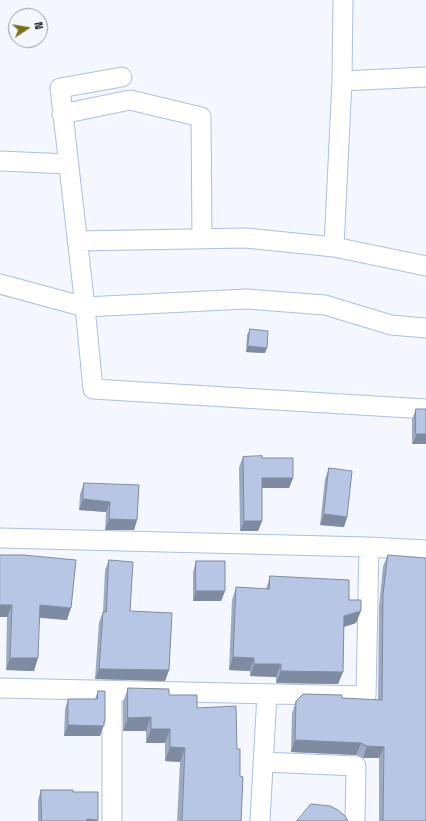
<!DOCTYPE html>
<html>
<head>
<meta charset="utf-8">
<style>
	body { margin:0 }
	#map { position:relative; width:426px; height:821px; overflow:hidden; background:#f4f7fd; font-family:"Space Grotesk",sans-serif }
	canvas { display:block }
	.north { position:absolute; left:8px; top:8px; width:40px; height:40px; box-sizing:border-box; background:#f4f7fd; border:1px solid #989ba3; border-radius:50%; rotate:78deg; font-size:11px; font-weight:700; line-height:16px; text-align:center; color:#0d121c }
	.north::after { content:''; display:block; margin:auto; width:14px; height:18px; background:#767215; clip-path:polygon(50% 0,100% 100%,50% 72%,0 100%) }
</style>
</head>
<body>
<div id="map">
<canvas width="426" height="821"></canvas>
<div class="north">N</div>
</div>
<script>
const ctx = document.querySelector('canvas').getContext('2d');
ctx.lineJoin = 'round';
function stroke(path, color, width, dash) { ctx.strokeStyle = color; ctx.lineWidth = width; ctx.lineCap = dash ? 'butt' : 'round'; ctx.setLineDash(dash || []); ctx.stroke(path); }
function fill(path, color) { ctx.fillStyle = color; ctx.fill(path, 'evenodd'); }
const minor = new Path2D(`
	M 343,0 L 342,81 L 426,77
	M 122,77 L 60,88 L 85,307 L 93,389 L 426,409
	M 62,114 L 130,100 L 201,117 L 202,239
	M 0,161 L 68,164
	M 77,241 L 246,238 L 334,247 L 426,266
	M 334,247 L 342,81
	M 0,284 L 85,307 L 246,299 L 325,305 L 391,325 L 426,328
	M 0,538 L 369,547 L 426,550
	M 0,688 L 366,696 L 369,547
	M 263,762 L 356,766 L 355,821
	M 112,821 L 112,691
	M 260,821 L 267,694`);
const wall = new Path2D(`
	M 250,329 L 265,353 L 246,352 L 247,335 Z
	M 416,409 L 426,409 L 412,444 L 412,419 Z
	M 243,457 L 262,458 L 293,478 L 289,488 L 262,488 L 262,521 L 258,531 L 240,531 L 239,467 Z
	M 329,468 L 347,517 L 344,527 L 320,525 L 325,479 Z
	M 84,483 L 137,520 L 134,530 L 105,530 L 106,512 L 79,510 L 80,494 Z
	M 0,555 L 67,620 L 40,618 L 34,671 L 6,670 L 7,617 L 0,617 Z
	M 388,555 L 426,821 L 379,821 L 379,758 L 363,758 L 356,755 L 291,752 L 292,713 L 296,701 L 342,698 L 378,700 L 379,607 L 383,566 Z
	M 109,560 L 130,611 L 169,670 L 165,681 L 95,679 L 99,622 L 103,612 L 105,570 Z
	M 196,561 L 225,591 L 221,601 L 193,601 L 193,572 Z
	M 270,576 L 349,600 L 356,623 L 344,627 L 343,672 L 338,684 L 276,683 L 276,677 L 250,676 L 250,671 L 229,670 L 232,600 L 236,587 L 266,589 Z
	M 128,688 L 169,695 L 197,708 L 237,749 L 240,776 L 241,821 L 177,821 L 180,762 L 165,761 L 165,743 L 146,743 L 146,731 L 123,731 L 123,702 Z
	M 98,691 L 104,724 L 100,736 L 64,736 L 65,709 L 68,699 L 95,699 Z
	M 41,790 L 73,792 L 98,820 L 97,821 L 38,821 L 38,800 Z`);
const shadedWall = new Path2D(`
	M 248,346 L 267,348 L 265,353 L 246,352 Z
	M 416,434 L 426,434 L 426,444 L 412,444 Z
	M 262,478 L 293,478 L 289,488 L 258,488 Z
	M 83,499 L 110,502 L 106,512 L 79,510 Z
	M 324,514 L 347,517 L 344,527 L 320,525 Z
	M 109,519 L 137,520 L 134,530 L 105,530 Z
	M 244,521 L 262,521 L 258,531 L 240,531 Z
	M 196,591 L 225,591 L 221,601 L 193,601 Z
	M 0,605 L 12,605 L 7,617 L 0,617 Z
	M 40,605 L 71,608 L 67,620 L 36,617 Z
	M 361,611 L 356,623 L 340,628 L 344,616 Z
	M 233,657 L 254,658 L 250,671 L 229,670 Z
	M 10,658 L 38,658 L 34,671 L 6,670 Z
	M 254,664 L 281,664 L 276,677 L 250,676 Z
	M 99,669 L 169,670 L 165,681 L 95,679 Z
	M 281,671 L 343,672 L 338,684 L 276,683 Z
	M 151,717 L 146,731 L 123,731 L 128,718 Z
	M 105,721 L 100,736 L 64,736 L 68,725 Z
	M 151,729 L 170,729 L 165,743 L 146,743 Z
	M 295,740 L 361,743 L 356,755 L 291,752 Z
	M 367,746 L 384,747 L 379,758 L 363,758 Z
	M 170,747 L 185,748 L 180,762 L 165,761 Z
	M 87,819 L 98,820 L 97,821 L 87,821 Z`);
const building = new Path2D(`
	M 250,329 L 268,331 L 267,348 L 248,346 Z
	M 416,409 L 426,409 L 426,434 L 416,434 Z
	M 262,456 L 262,458 L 293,458 L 293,478 L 262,478 L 262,521 L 244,521 L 243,457 Z
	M 329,468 L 352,471 L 347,517 L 324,514 Z
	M 84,483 L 139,485 L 137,520 L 109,519 L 110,502 L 83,499 Z
	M 0,555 L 23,555 L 76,560 L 71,608 L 40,605 L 38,658 L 10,658 L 12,605 L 0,605 Z
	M 388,555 L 426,558 L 426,821 L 383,821 L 384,747 L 367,746 L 361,743 L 295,740 L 296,701 L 303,694 L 342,695 L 342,698 L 382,700 L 383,595 Z
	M 109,560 L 133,562 L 130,611 L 172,613 L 169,670 L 99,669 L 103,612 L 106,612 Z
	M 196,561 L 225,561 L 225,591 L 196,591 Z
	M 270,576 L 349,580 L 349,600 L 361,600 L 361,611 L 344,616 L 343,672 L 281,671 L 281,664 L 254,664 L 254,658 L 233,657 L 236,587 L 269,589 Z
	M 128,688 L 169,689 L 169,695 L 197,695 L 197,708 L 236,706 L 237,749 L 240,749 L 240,776 L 243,777 L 241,821 L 182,821 L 185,748 L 170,747 L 170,729 L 151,729 L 151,717 L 128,718 Z
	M 98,691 L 105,691 L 105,721 L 104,721 L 104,726 L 68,725 L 68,699 L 97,699 Z
	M 41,790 L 73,790 L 73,792 L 98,792 L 98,820 L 87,819 L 87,821 L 42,821 Z
	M 311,804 L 330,806 L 338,810 L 345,816 L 348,821 L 297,821 Z`);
stroke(minor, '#b0bfdd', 21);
stroke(minor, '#fff', 19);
fill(wall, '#9daac4');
fill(shadedWall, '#7f8ba0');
fill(building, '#b6c6e4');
stroke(building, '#7f8ba0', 1);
</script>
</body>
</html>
